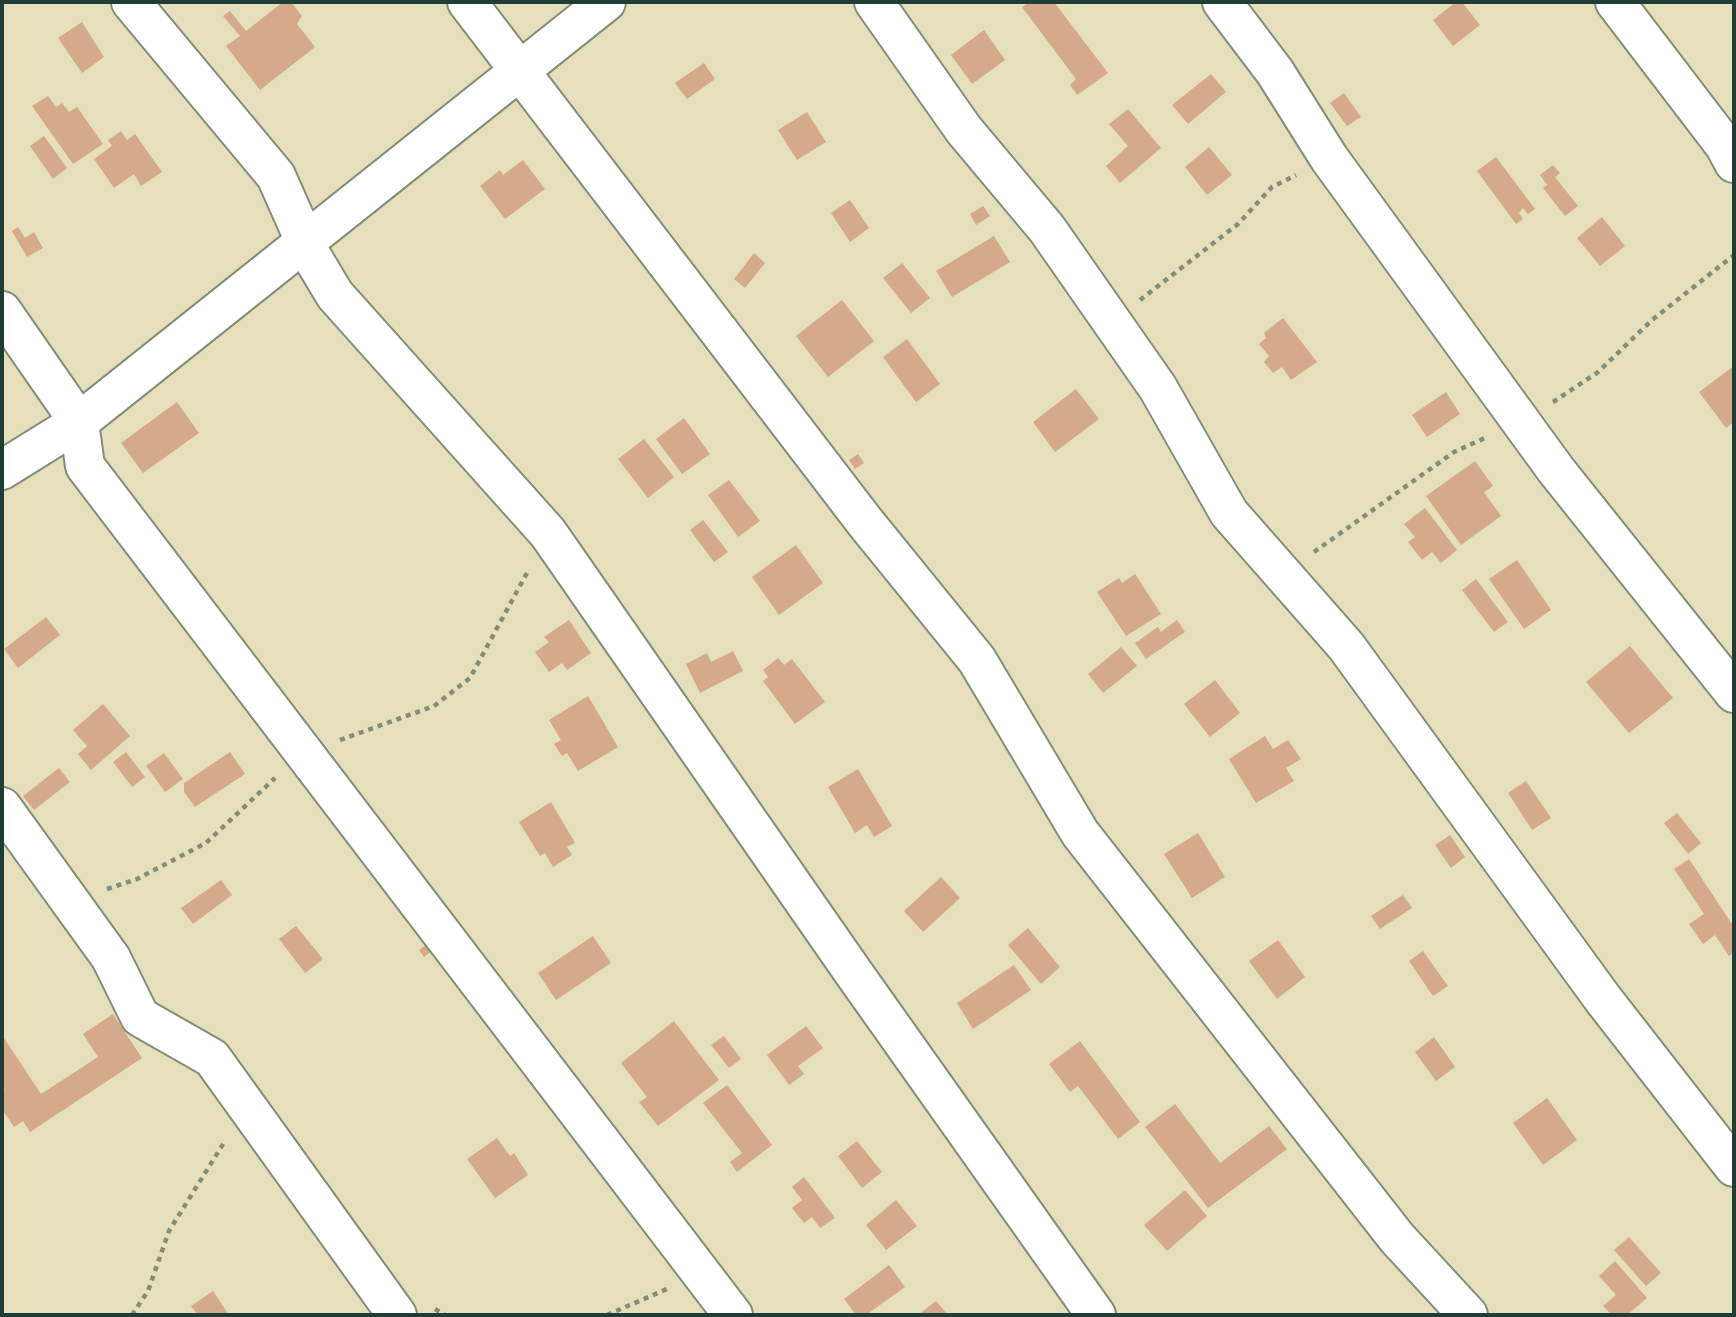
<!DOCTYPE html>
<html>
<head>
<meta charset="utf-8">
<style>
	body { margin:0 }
	#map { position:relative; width:1736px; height:1317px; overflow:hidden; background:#e6dfbb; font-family:Mali,sans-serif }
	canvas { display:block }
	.frame { position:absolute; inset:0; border:4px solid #1f3d34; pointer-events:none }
</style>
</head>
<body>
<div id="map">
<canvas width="1736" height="1317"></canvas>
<div class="frame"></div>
</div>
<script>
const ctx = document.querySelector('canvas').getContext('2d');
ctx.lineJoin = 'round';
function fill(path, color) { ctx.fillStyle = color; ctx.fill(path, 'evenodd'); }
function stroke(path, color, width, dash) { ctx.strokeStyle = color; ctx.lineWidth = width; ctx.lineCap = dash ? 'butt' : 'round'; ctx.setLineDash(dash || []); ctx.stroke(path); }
const building = new Path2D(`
	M 283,2 L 291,2 L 302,16 L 297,24 L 315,47 L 260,90 L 226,46 L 240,36 L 223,16 L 230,11 L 246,31 Z
	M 1030,2 L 1054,2 L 1108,73 L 1077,95 L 1070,85 L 1076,79 L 1022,7 Z
	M 1456,2 L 1462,2 L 1480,25 L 1453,46 L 1433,20 Z
	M 82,22 L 104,57 L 82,73 L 58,38 Z
	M 984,30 L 1005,60 L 972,84 L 951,55 Z
	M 704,63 L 715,79 L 687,99 L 675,83 Z
	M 1211,74 L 1226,92 L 1188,124 L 1172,105 Z
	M 1344,93 L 1361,117 L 1347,126 L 1330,103 Z
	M 48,96 L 56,107 L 62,103 L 69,112 L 77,107 L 103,144 L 73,164 L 32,106 Z
	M 1128,109 L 1161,148 L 1120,183 L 1106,166 L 1128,146 L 1109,124 Z
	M 807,112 L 826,142 L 797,160 L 778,130 Z
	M 121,131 L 127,140 L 135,134 L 162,172 L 141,186 L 134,174 L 114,188 L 94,159 L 112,146 L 108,140 Z
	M 44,136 L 67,168 L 53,179 L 30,146 Z
	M 1209,147 L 1232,175 L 1207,195 L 1185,167 Z
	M 1496,157 L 1535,209 L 1528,214 L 1523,208 L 1519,213 L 1523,219 L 1516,224 L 1477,171 Z
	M 523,160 L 545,189 L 505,219 L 480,186 L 500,170 L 503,175 Z
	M 1553,165 L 1560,173 L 1555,177 L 1578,206 L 1565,216 L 1543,188 L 1547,185 L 1540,175 Z
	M 850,200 L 869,228 L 850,242 L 831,213 Z
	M 983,206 L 990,216 L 976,225 L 970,214 Z
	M 1602,217 L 1625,246 L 1600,266 L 1577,238 Z
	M 18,227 L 25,238 L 34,232 L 43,248 L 27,257 L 12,231 Z
	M 994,236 L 1010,262 L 952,297 L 936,271 Z
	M 754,253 L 765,263 L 745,288 L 734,279 Z
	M 902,263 L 930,298 L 911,313 L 883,278 Z
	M 842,300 L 874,341 L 828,377 L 796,336 Z
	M 1283,318 L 1317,362 L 1291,380 L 1282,367 L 1273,373 L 1264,362 L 1269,356 L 1259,344 L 1266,338 L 1264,333 Z
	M 907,339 L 940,384 L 916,402 L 883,357 Z
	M 1734,366 L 1734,422 L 1726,428 L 1699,392 Z
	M 1076,389 L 1099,419 L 1055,452 L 1033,422 Z
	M 1446,392 L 1460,414 L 1427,437 L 1412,415 Z
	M 177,402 L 199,433 L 143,473 L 121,443 Z
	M 684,418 L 710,454 L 682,474 L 656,439 Z
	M 644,439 L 674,477 L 648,498 L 618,459 Z
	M 858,454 L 864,463 L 855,469 L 849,460 Z
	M 1475,461 L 1493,486 L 1484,492 L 1501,516 L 1461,545 L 1426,496 Z
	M 729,480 L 760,521 L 738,537 L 708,495 Z
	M 1425,508 L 1457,550 L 1441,563 L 1432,552 L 1422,560 L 1408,542 L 1415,537 L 1404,524 Z
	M 703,520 L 728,552 L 714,562 L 690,530 Z
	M 796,545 L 823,583 L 779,615 L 752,577 Z
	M 1517,560 L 1551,610 L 1524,629 L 1489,579 Z
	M 1135,574 L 1161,614 L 1126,636 L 1097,592 L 1119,578 L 1122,583 Z
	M 1476,579 L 1508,622 L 1494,632 L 1462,590 Z
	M 46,617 L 60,635 L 18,668 L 4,649 Z
	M 569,620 L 591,653 L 567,670 L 562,663 L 549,672 L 535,652 L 549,642 L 544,637 Z
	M 1177,620 L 1185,632 L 1146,659 L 1135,643 L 1158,627 L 1161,632 Z
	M 1630,646 L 1673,698 L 1629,733 L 1586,682 Z
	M 1121,647 L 1137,666 L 1103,693 L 1088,674 Z
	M 733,651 L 743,671 L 700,693 L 686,664 L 707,653 L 711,662 Z
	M 778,658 L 784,665 L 792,659 L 825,702 L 795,724 L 763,681 L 768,677 L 763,670 Z
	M 1215,680 L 1240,713 L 1210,737 L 1184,704 Z
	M 588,696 L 618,747 L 578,771 L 567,753 L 562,756 L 554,744 L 561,740 L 549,720 Z
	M 103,704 L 130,736 L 91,770 L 78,754 L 87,746 L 73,730 Z
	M 1265,736 L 1273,749 L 1288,740 L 1301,759 L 1286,768 L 1294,781 L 1256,803 L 1229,759 Z
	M 126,752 L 145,777 L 132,787 L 113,762 Z
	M 230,752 L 245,774 L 195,807 L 184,792 L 184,783 Z
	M 164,753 L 183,779 L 165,792 L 146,766 Z
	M 59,768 L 70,782 L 34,810 L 23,796 Z
	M 858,769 L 892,826 L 874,837 L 867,825 L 855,833 L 828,787 Z
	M 1526,781 L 1551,818 L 1532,830 L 1508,793 Z
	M 551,802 L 575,843 L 567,847 L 572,855 L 553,867 L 545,853 L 540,856 L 519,822 Z
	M 1677,813 L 1701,843 L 1688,854 L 1664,823 Z
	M 1198,833 L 1225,877 L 1192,898 L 1164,854 Z
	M 1450,835 L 1465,857 L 1451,868 L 1435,845 Z
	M 1689,859 L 1734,927 L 1734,952 L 1729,956 L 1715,935 L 1703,944 L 1689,924 L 1704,914 L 1674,869 Z
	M 941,877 L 960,898 L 923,932 L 904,911 Z
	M 221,880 L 232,895 L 193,924 L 181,908 Z
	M 1403,895 L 1412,908 L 1380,929 L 1371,916 Z
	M 296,926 L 323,959 L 305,973 L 279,939 Z
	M 1028,928 L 1060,967 L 1041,984 L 1008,945 Z
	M 593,936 L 611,963 L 556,1000 L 538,973 Z
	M 1278,940 L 1305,977 L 1277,999 L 1249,961 Z
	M 426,945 L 432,951 L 424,957 L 419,950 Z
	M 1423,951 L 1448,986 L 1433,996 L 1409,961 Z
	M 1014,965 L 1031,990 L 973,1029 L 957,1003 Z
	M 113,1014 L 142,1058 L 30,1132 L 23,1121 L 14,1127 L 2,1109 L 2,1093 L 5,1090 L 2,1085 L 2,1035 L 41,1094 L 98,1057 L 83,1034 Z
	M 674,1021 L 719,1080 L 658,1126 L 639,1102 L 647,1097 L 621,1063 Z
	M 806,1026 L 823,1048 L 798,1066 L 804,1074 L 789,1085 L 767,1055 Z
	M 724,1036 L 741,1059 L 729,1068 L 711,1045 Z
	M 1434,1037 L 1455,1067 L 1436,1081 L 1415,1052 Z
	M 1080,1041 L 1140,1122 L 1118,1139 L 1078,1086 L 1070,1092 L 1049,1064 Z
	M 727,1085 L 772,1145 L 737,1172 L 730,1162 L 742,1153 L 703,1103 Z
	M 1547,1098 L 1577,1140 L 1543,1165 L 1513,1123 Z
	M 1175,1104 L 1220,1163 L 1269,1126 L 1287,1149 L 1208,1208 L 1145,1127 Z
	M 497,1138 L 510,1156 L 514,1153 L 528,1175 L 495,1198 L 467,1159 Z
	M 857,1141 L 882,1172 L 862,1188 L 838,1156 Z
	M 804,1177 L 835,1218 L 820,1228 L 812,1217 L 804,1223 L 792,1208 L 802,1200 L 792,1187 Z
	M 1185,1190 L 1207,1216 L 1167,1251 L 1144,1225 Z
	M 896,1200 L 917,1226 L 886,1250 L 866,1225 Z
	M 1629,1237 L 1661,1273 L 1646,1286 L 1614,1250 Z
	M 1615,1261 L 1647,1298 L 1627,1315 L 1612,1315 L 1603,1306 L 1616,1295 L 1599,1276 Z
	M 889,1265 L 905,1287 L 866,1315 L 856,1315 L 844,1299 Z
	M 213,1291 L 229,1315 L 198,1315 L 191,1306 Z
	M 936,1301 L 948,1315 L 918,1315 Z`);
const path = new Path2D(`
	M 1140,300 L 1238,224 L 1272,187 L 1296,175
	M 1553,402 L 1597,373 L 1652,320 L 1734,255
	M 1314,552 L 1454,452 L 1487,437
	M 340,740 L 434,706 L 470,678 L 528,571
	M 107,889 L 137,879 L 206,843 L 275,778
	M 435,1309 L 445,1315
	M 132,1315 L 148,1291 L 169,1231 L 225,1141
	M 607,1315 L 667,1289`);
const street = new Path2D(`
	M 131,2 L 276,176 L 311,255 L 335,295 L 548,533 L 853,972 L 1096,1315
	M 467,2 L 865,522 L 977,660 L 1080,833 L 1397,1238 L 1468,1315
	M 874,2 L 964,130 L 1047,229 L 1158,388 L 1229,513 L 1346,646 L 1603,999 L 1734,1167
	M 1222,2 L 1275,72 L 1329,158 L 1556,470 L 1734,693
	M 1615,2 L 1725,146 L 1734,163
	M 2,311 L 79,422 L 85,466 L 733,1315
	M 2,470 L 79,422 L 606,2
	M 2,807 L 111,958 L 140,1017 L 212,1058 L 397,1315`);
fill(building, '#d4aa8a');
stroke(street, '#828e78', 42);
stroke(path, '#828e78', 4.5, [5, 5]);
stroke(street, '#fff', 38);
</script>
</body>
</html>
